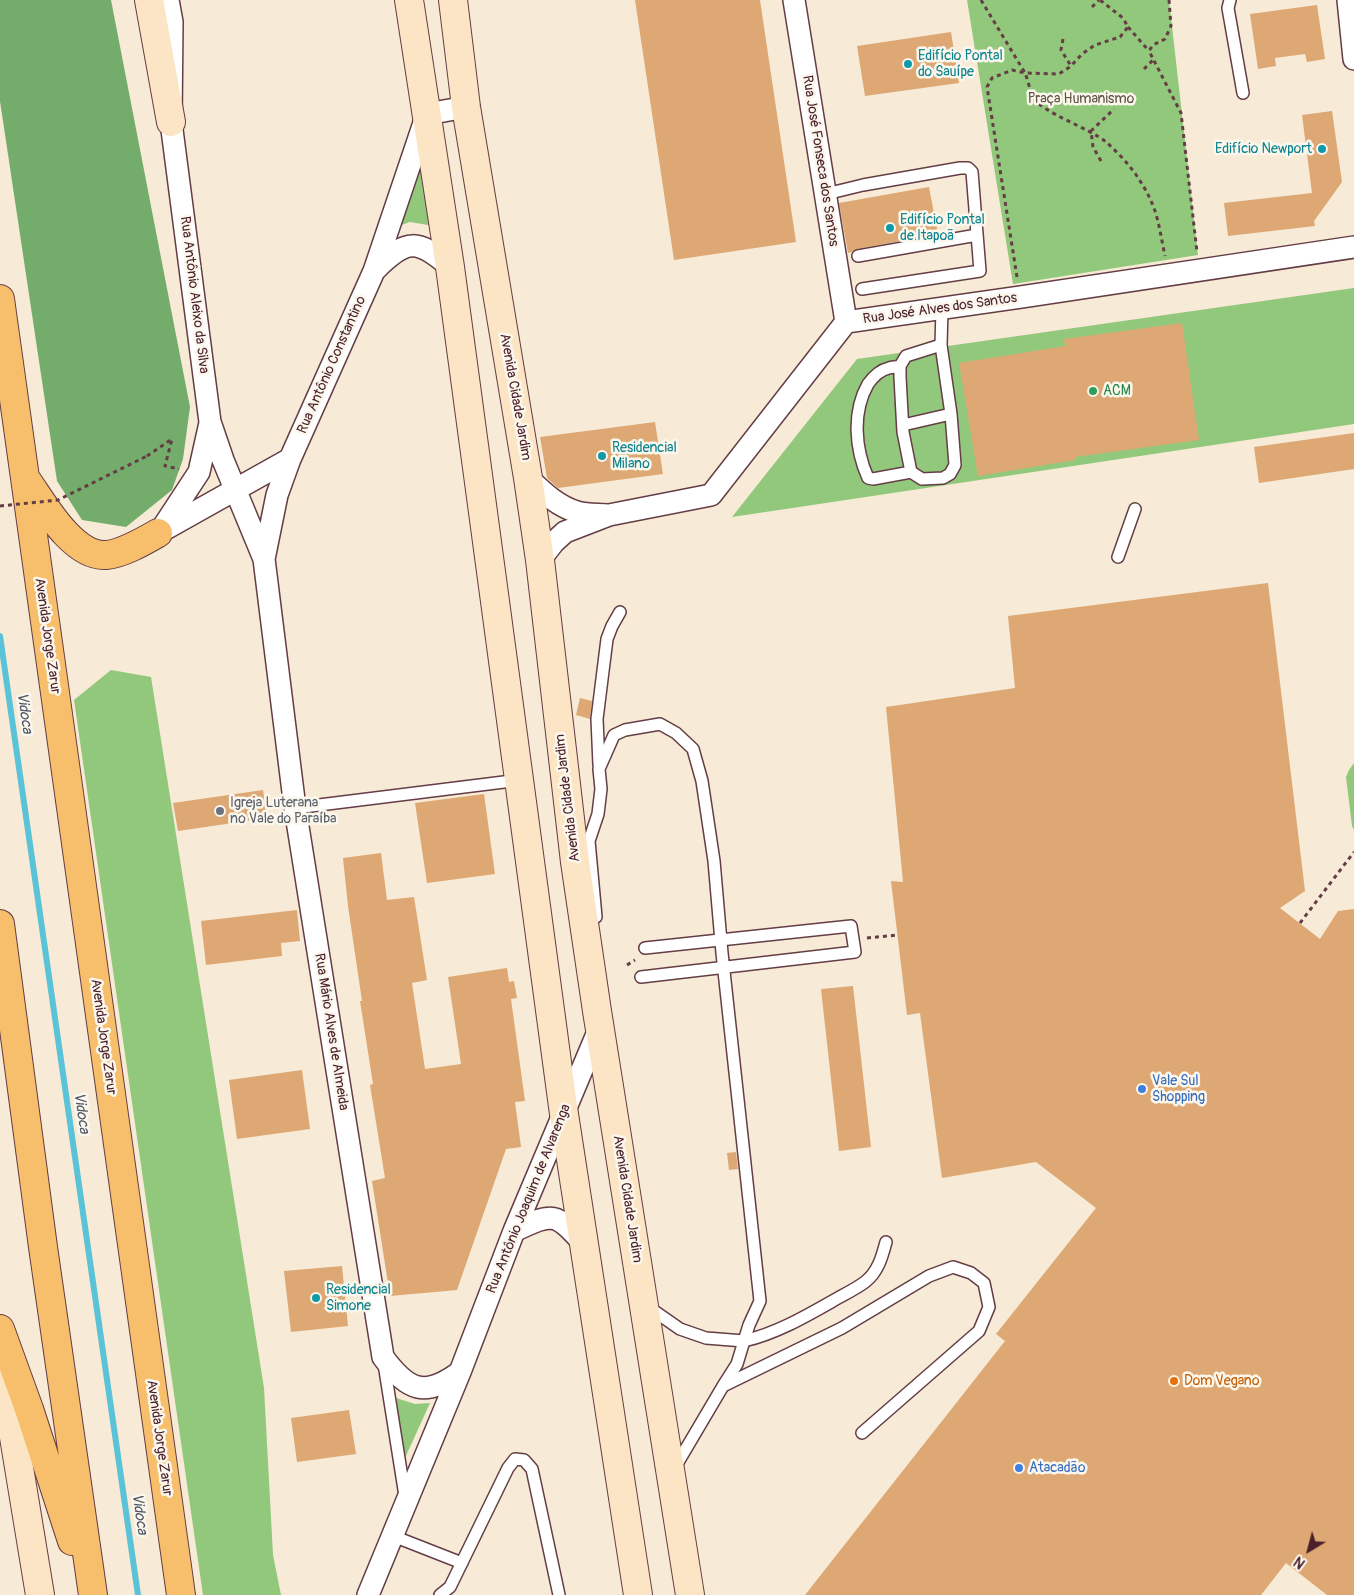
<!DOCTYPE html>
<html>
<head>
<meta charset="utf-8">
<style>
	body { margin:0 }
	#map { position:relative; width:1354px; height:1595px; overflow:hidden; background:#f7ead6; font-family:Pangolin,sans-serif }
	canvas { display:block }
	.north { position:absolute; left:1284px; top:1525px; width:50px; height:50px; -webkit-text-stroke:4px #fbf7ec; paint-order:stroke; rotate:217deg; font-size:14px; font-weight:700; line-height:20px; text-align:center; color:#4a1f2b }
	.north::after { content:''; display:block; margin:auto; width:18px; height:22px; background:#4a1f2b; clip-path:polygon(50% 0,100% 100%,50% 72%,0 100%) }
</style>
</head>
<body>
<div id="map">
<canvas width="1354" height="1595"></canvas>
<div class="north">N</div>
</div>
<script>
const ctx = document.querySelector('canvas').getContext('2d');
ctx.lineJoin = 'round';
function fill(path, color) { ctx.fillStyle = color; ctx.fill(path, 'evenodd'); }
function stroke(path, color, width, dash) { ctx.strokeStyle = color; ctx.lineWidth = width; ctx.lineCap = dash ? 'butt' : 'round'; ctx.setLineDash(dash || []); ctx.stroke(path); }
function drawText(font, color, halo, rows, align = 'center') {
  ctx.font = font + ' Pangolin,sans-serif'; ctx.lineWidth = 5; ctx.setLineDash([]); ctx.textBaseline = 'middle'; ctx.strokeStyle = halo; ctx.fillStyle = color; for (const [text, x, y, turn = 0] of rows) {
    ctx.save(); ctx.translate(x, y); ctx.rotate((+turn || 0) * Math.PI / 180); ctx.textAlign = isNaN(turn) ? turn : align; if (halo) ctx.strokeText(text, 0, 0); ctx.fillText(text, 0, 0); ctx.restore();
  }
}
const green = new Path2D(`
	M 967,0 L 1169,0 L 1198,255 L 1013,284 Z
	M 426,152 L 434,226 L 410,222 L 399,226 Z
	M 1354,288 L 1354,424 L 732,517 L 857,359 Z
	M 111,670 L 151,677 L 264,1388 L 273,1555 L 281,1595 L 203,1595 L 74,700 Z
	M 1354,763 L 1354,830 L 1352,826 L 1346,777 L 1349,770 Z
	M 396,1398 L 415,1404 L 430,1403 L 405,1458 Z`);
const forest = new Path2D(`
	M 0,0 L 111,0 L 190,407 L 183,459 L 172,490 L 126,527 L 82,520 L 57,481 L 0,101 Z`);
const stream = new Path2D(`
	M 0,636 L 138,1595`);
const building = new Path2D(`
	M 635,0 L 760,0 L 796,242 L 674,260 Z
	M 1317,5 L 1325,59 L 1307,62 L 1305,54 L 1275,58 L 1276,66 L 1258,69 L 1250,14 Z
	M 951,32 L 959,83 L 865,96 L 857,46 Z
	M 1332,111 L 1342,182 L 1314,221 L 1315,226 L 1228,236 L 1224,203 L 1312,193 L 1302,115 Z
	M 929,187 L 938,234 L 857,249 L 852,252 L 848,253 L 839,203 Z
	M 1182,323 L 1199,440 L 1075,457 L 1075,460 L 978,476 L 959,363 L 1065,346 L 1064,339 Z
	M 655,422 L 663,474 L 558,488 L 547,478 L 540,437 Z
	M 1354,433 L 1354,469 L 1259,483 L 1254,447 Z
	M 1268,583 L 1305,891 L 1280,908 L 1320,939 L 1338,911 L 1354,909 L 1354,1595 L 1327,1595 L 1286,1563 L 1261,1595 L 805,1595 L 1005,1341 L 996,1334 L 1096,1208 L 1036,1162 L 942,1178 L 920,1013 L 907,1015 L 891,881 L 903,882 L 886,707 L 1015,688 L 1008,616 Z
	M 580,698 L 592,701 L 590,719 L 576,715 Z
	M 263,790 L 267,818 L 178,831 L 173,803 Z
	M 484,794 L 495,874 L 427,883 L 415,803 Z
	M 381,853 L 387,900 L 414,897 L 427,980 L 412,983 L 425,1069 L 461,1064 L 448,977 L 507,968 L 509,982 L 514,981 L 517,998 L 511,999 L 525,1101 L 515,1102 L 521,1147 L 506,1149 L 457,1290 L 390,1296 L 372,1181 L 385,1178 L 370,1085 L 373,1084 L 360,1001 L 362,1001 L 348,906 L 343,858 Z
	M 297,910 L 300,941 L 281,943 L 282,956 L 206,965 L 201,921 Z
	M 853,986 L 871,1147 L 839,1151 L 821,989 Z
	M 302,1070 L 310,1129 L 237,1139 L 229,1080 Z
	M 736,1152 L 738,1169 L 729,1170 L 727,1153 Z
	M 342,1266 L 348,1326 L 291,1332 L 284,1271 Z
	M 349,1410 L 356,1454 L 297,1462 L 291,1418 Z`);
const path = new Path2D(`
	M 981,0 L 1025,73 L 1059,74 L 1071,66 L 1082,54 L 1095,45 L 1120,37 L 1128,27 L 1123,18 L 1100,0
	M 1169,0 L 1171,26 L 1165,39 L 1153,45 L 1149,51 L 1181,113 L 1197,252
	M 1092,7 L 1099,0
	M 1128,27 L 1149,51
	M 1063,39 L 1061,50 L 1071,66
	M 1144,69 L 1153,60
	M 1101,161 L 1093,147 L 1091,131 L 1114,109
	M 1017,277 L 987,87 L 992,78 L 1012,70 L 1025,73 C 1028,80 1030,92 1034,98 C 1041,112 1091,129 1106,142 C 1128,161 1147,186 1156,214 C 1160,228 1162,242 1165,256
	M 147,456 L 172,439 L 165,466 L 179,469
	M 1300,923 L 1354,852
	M 867,938 L 898,935
	M 627,965 L 635,960`);
const service = new Path2D(`
	M 1230,0 L 1228,8 L 1243,93
	M 826,194 L 863,185 L 960,168 L 968,168 L 972,172 L 980,271 L 862,289
	M 858,256 L 977,235
	M 941,345 L 906,356 L 900,366 L 900,377 L 903,432 L 911,472 L 922,479 L 943,478 L 950,474 L 955,465 L 951,414 L 941,345 L 942,309
	M 900,366 C 897,367 892,367 889,368 C 880,370 873,377 868,384 C 852,412 855,449 868,478 L 873,479 L 911,472
	M 903,425 L 951,414
	M 1118,557 L 1135,509
	M 599,765 L 597,719 L 607,639 L 612,626 L 620,612
	M 295,808 L 520,780
	M 596,917 L 589,841 L 598,814 L 601,789 L 599,769 L 614,735 L 625,730 L 660,724 L 676,733 L 693,749 L 702,781 L 714,861 L 722,953 L 760,1301 L 749,1325 L 744,1341 L 706,1338 L 680,1329 L 647,1306
	M 641,977 L 855,952 L 851,926 L 645,948
	M 384,1364 L 405,1496
	M 723,1386 L 842,1328 L 929,1276 L 953,1267 L 971,1273 L 984,1283 L 989,1307 L 979,1331 L 862,1433
	M 674,1469 L 723,1386 L 737,1364 L 744,1341 C 778,1333 808,1315 838,1298 C 847,1293 857,1288 865,1282 C 878,1272 882,1257 886,1242
	M 393,1536 L 462,1563
	M 440,1595 L 450,1587 L 508,1468 L 515,1459 L 524,1460 L 532,1469 L 559,1595`);
const minor = new Path2D(`
	M 168,0 L 172,22 L 171,122 L 210,422 L 223,460 L 264,559 L 295,808 L 383,1357 C 408,1391 425,1398 460,1372
	M 794,0 L 846,322
	M 1348,0 L 1354,59
	M 376,269 C 407,238 418,239 450,267
	M 528,478 C 543,492 557,506 577,512 C 587,515 599,514 609,515 L 565,532 L 554,542 L 540,560
	M 609,515 L 711,495 L 846,322 L 1021,297 L 1354,247
	M 161,530 L 199,472 L 210,423
	M 158,533 L 290,459
	M 264,559 L 277,495 L 290,459 L 374,271 L 427,114 L 466,107
	M 514,1231 C 554,1212 555,1212 585,1245
	M 368,1595 L 460,1372 L 514,1231 L 600,1027`);
const secondary = new Path2D(`
	M 149,0 L 171,122
	M 409,0 L 450,267 L 564,1114 L 638,1595
	M 453,0 L 466,107 L 528,478 L 540,560 L 575,862 L 597,1011 L 690,1595
	M 0,1352 L 40,1595`);
const motorway = new Path2D(`
	M 0,299 L 181,1595
	M 28,482 C 44,505 73,557 106,555 C 122,554 144,541 158,533
	M 0,924 L 43,1247 L 93,1595
	M 0,1329 L 29,1409 L 72,1541`);
const pathBridge = new Path2D(`
	M 0,506 L 58,500 L 147,456`);
const markers = [
	[908,64,5,"#0f9aa8"],
	[1322,149,5,"#0f9aa8"],
	[890,228,5,"#0f9aa8"],
	[1093,391,5,"#2e9e5b"],
	[602,456,5,"#0f9aa8"],
	[220,811,5,"#6b7280"],
	[1142,1089,5,"#3f7fe0"],
	[316,1298,5,"#0f9aa8"],
	[1174,1381,5,"#e8710a"],
	[1019,1468,5,"#3f7fe0"]
];
const cultureNames = [
	["Edifício Pontal",918,56],
	["do Sauípe",918,72],
	["Edifício Newport",1312,149,"right"],
	["Edifício Pontal",900,220],
	["de Itapoã",900,236],
	["Residencial",612,448],
	["Milano",612,464],
	["Residencial",326,1290],
	["Simone",326,1306]
];
const parkNames = [
	["Praça Humanismo",1081,99]
];
const streetNames = [
	["Rua José Fonseca dos Santos",820,161,81],
	["Rua Antônio Aleixo da Silva",194,295,83],
	["Rua José Alves dos Santos",940,309,-8],
	["Rua Antônio Constantino",332,365,-66],
	["Avenida Cidade Jardim",515,397,80],
	["Avenida Jorge Zarur",47,636,82],
	["Avenida Cidade Jardim",568,798,-97],
	["Rua Mário Alves de Almeida",331,1032,81],
	["Avenida Jorge Zarur",103,1037,82],
	["Rua Antônio Joaquim de Alvarenga",529,1199,-68],
	["Avenida Cidade Jardim",627,1199,81],
	["Avenida Jorge Zarur",159,1438,82]
];
const leisureNames = [
	["ACM",1103,391]
];
const worshipNames = [
	["Igreja Luterana",230,803],
	["no Vale do Paraíba",230,819]
];
const shopNames = [
	["Vale Sul",1152,1081],
	["Shopping",1152,1097],
	["Atacadão",1029,1468]
];
const foodNames = [
	["Dom Vegano",1184,1381]
];
const waterNames = [
	["Vidoca",24,713,82],
	["Vidoca",81,1113,82],
	["Vidoca",139,1514,82]
];
fill(green, '#91c87b');
fill(forest, '#74ac6b');
stroke(stream, '#5bc3d8', 6);
fill(building, '#dda873');
stroke(service, '#643d45', 14);
stroke(minor, '#643d45', 24);
stroke(secondary, '#643d45', 30);
stroke(motorway, '#643d45', 30);
stroke(path, '#643d45', 3, [4, 4]);
stroke(service, '#fff', 11);
stroke(minor, '#fff', 21);
stroke(secondary, '#fce5c4', 28);
stroke(motorway, '#f7bf6c', 28);
stroke(pathBridge, '#643d45', 3, [4, 4]);
for (const [x, y, r, color] of markers) { const dot = new Path2D(); dot.arc(x, y, r, 0, 2 * Math.PI); ctx.fillStyle = color; ctx.fill(dot); stroke(dot, '#fbf7ec', 2); }
drawText('14px', '#0d838f', '#fbf7ec', cultureNames, 'left');
drawText('14px', '#5f5243', '#fbf7ec', parkNames);
drawText('14px', '#4a1f2b', '#fbf7ec', streetNames);
drawText('14px', '#27864d', '#fbf7ec', leisureNames, 'left');
drawText('14px', '#5b616d', '#fbf7ec', worshipNames, 'left');
drawText('14px', '#366cbe', '#fbf7ec', shopNames, 'left');
drawText('14px', '#c56008', '#fbf7ec', foodNames, 'left');
drawText('italic 15px', '#505868', '#fbf7ec', waterNames);
</script>
</body>
</html>
